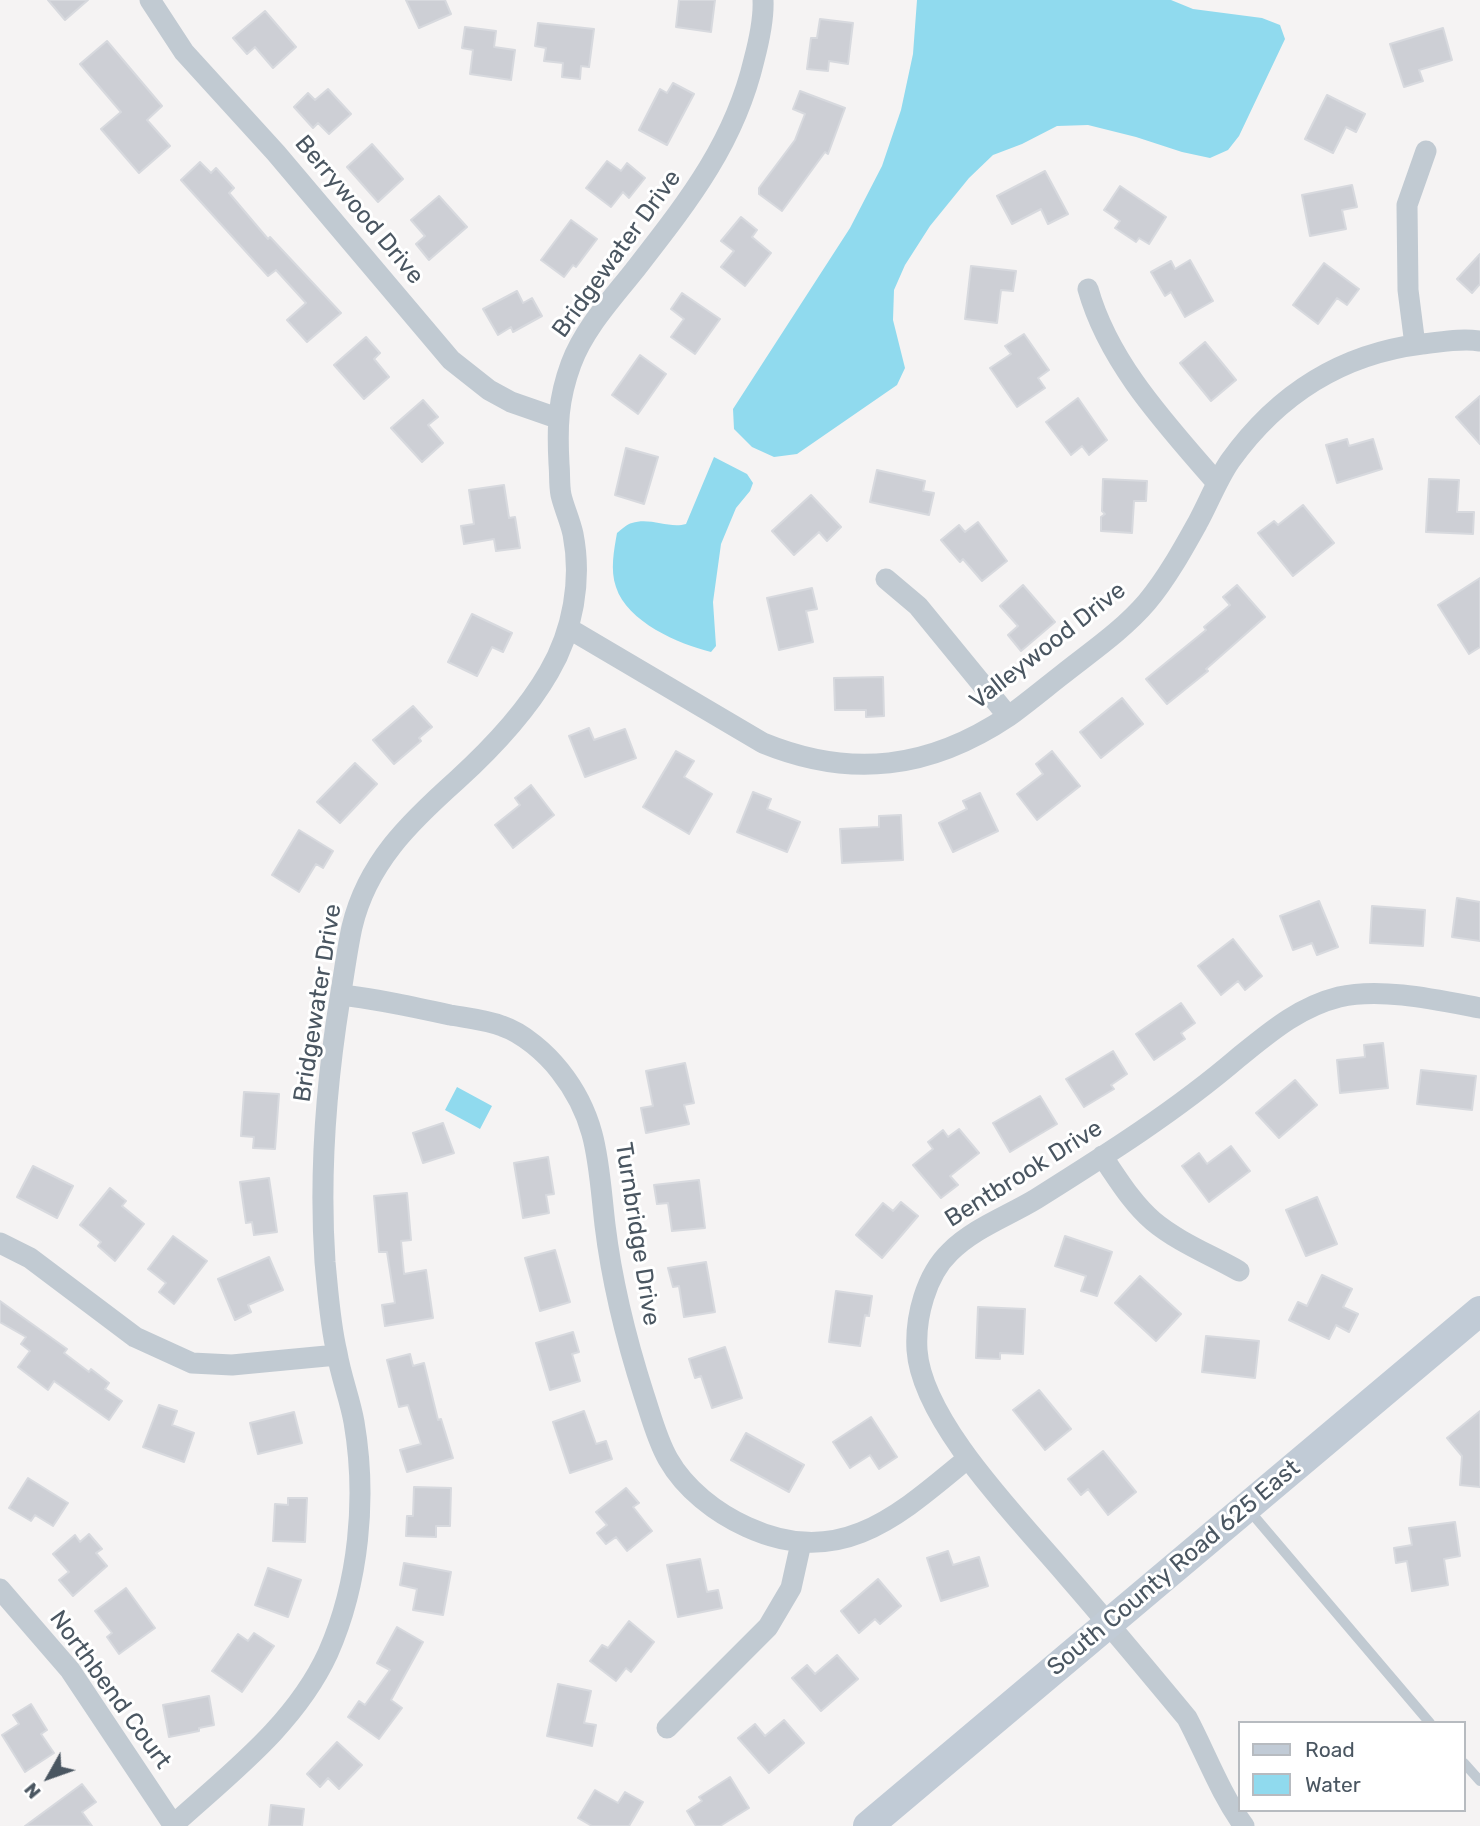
<!DOCTYPE html>
<html>
<head>
<meta charset="utf-8">
<style>
	body { margin:0 }
	#map { position:relative; width:1480px; height:1826px; overflow:hidden; background:#f5f3f3; font-family:Rubik,sans-serif }
	canvas { display:block }
	.legend { position:absolute; left:1238px; top:1721px; width:228px; height:91px; box-sizing:border-box; background:#fff; border:2px solid #b7bbc0; margin:0; padding:9px 12px; list-style:none; font-size:21px; color:#4a5661 }
	.legend li { display:flex; align-items:center; gap:14px; height:35px }
	.legend b { width:35px; border:2px solid #b7bbc0 }
	.north { position:absolute; left:14px; top:1742px; width:70px; height:70px; -webkit-text-stroke:5px #fff; paint-order:stroke; rotate:230deg; font-size:19px; font-weight:700; line-height:28px; text-align:center; color:#4a5661 }
	.north::after { content:''; display:block; margin:auto; width:24px; height:32px; background:#4a5661; clip-path:polygon(50% 0,100% 100%,50% 72%,0 100%) }
</style>
</head>
<body>
<div id="map">
<canvas width="1480" height="1826"></canvas>
<ul class="legend">
<li><b style="height:9px;background:#c1cbd6"></b>Road</li>
<li><b style="height:19px;background:#90daee"></b>Water</li>
</ul>
<div class="north">N</div>
</div>
<script>
const ctx = document.querySelector('canvas').getContext('2d');
ctx.lineJoin = 'round';
function fill(path, color) { ctx.fillStyle = color; ctx.fill(path, 'evenodd'); }
function stroke(path, color, width, dash) { ctx.strokeStyle = color; ctx.lineWidth = width; ctx.lineCap = dash ? 'butt' : 'round'; ctx.setLineDash(dash || []); ctx.stroke(path); }
function drawText(font, color, halo, rows, align = 'center') {
  ctx.font = font + ' Rubik,sans-serif'; ctx.lineWidth = 6; ctx.setLineDash([]); ctx.textBaseline = 'middle'; ctx.strokeStyle = halo; ctx.fillStyle = color; for (const [text, x, y, turn = 0] of rows) {
    ctx.save(); ctx.translate(x, y); ctx.rotate((+turn || 0) * Math.PI / 180); ctx.textAlign = isNaN(turn) ? turn : align; if (halo) ctx.strokeText(text, 0, 0); ctx.fillText(text, 0, 0); ctx.restore();
  }
}
const water = new Path2D(`
	M 917,0 L 1171,0 L 1193,9 L 1262,18 L 1280,25 L 1285,39 L 1239,136 L 1228,150 L 1210,158 L 1182,152 L 1136,137 L 1088,125 L 1057,126 L 1022,144 L 993,155 L 969,178 L 930,226 L 905,265 L 894,290 L 893,320 L 905,368 L 897,385 L 797,454 L 774,457 L 752,447 L 734,429 L 733,409 L 850,228 L 882,166 L 901,110 L 913,54 Z
	M 714,457 L 747,474 L 753,483 L 750,491 L 736,508 L 721,544 L 713,602 L 716,646 L 711,652 C 679,644 627,622 616,587 C 610,570 614,550 617,533 C 621,530 627,524 632,523 C 650,517 669,529 686,524 Z
	M 457,1087 L 492,1106 L 480,1129 L 445,1110 Z`);
const building = new Path2D(`
	M 48,0 L 88,0 L 65,20 Z
	M 406,0 L 445,0 L 451,14 L 419,28 Z
	M 679,0 L 715,0 L 711,32 L 676,27 Z
	M 265,11 L 296,47 L 273,68 L 255,47 L 247,54 L 233,38 Z
	M 820,19 L 853,23 L 848,64 L 829,61 L 828,71 L 807,69 L 811,38 L 817,38 Z
	M 538,23 L 594,29 L 589,67 L 581,66 L 580,79 L 562,77 L 563,63 L 544,61 L 546,48 L 535,46 Z
	M 465,27 L 496,31 L 494,47 L 515,50 L 511,80 L 470,74 L 473,50 L 462,48 Z
	M 1443,28 L 1452,60 L 1419,70 L 1423,81 L 1404,87 L 1390,44 Z
	M 107,41 L 162,106 L 147,120 L 170,146 L 139,173 L 101,129 L 121,112 L 80,64 Z
	M 673,83 L 694,94 L 667,145 L 639,130 L 660,89 L 667,93 Z
	M 328,89 L 351,114 L 329,134 L 318,123 L 313,128 L 294,107 L 308,93 L 315,100 Z
	M 800,91 L 845,108 L 828,154 L 825,152 L 782,211 L 759,194 L 759,188 L 795,140 L 805,114 L 793,109 Z
	M 1327,95 L 1365,114 L 1356,132 L 1346,127 L 1333,153 L 1305,139 Z
	M 372,144 L 403,179 L 378,202 L 347,167 Z
	M 607,161 L 621,171 L 627,163 L 645,178 L 629,198 L 623,192 L 611,207 L 586,188 Z
	M 200,162 L 211,173 L 216,168 L 234,188 L 229,193 L 268,239 L 270,237 L 341,313 L 307,342 L 287,320 L 306,303 L 276,270 L 268,276 L 181,180 Z
	M 1045,171 L 1068,214 L 1048,224 L 1041,209 L 1012,224 L 997,196 Z
	M 1352,185 L 1357,207 L 1342,210 L 1346,229 L 1310,236 L 1302,195 Z
	M 1120,186 L 1166,217 L 1149,244 L 1139,238 L 1136,242 L 1115,228 L 1120,221 L 1104,210 Z
	M 439,196 L 467,227 L 429,260 L 416,244 L 425,236 L 411,220 Z
	M 741,217 L 757,230 L 752,237 L 771,253 L 745,286 L 721,267 L 734,251 L 721,241 Z
	M 571,220 L 597,239 L 576,267 L 573,265 L 564,277 L 541,260 Z
	M 1480,254 L 1480,284 L 1472,293 L 1457,279 Z
	M 1190,260 L 1213,301 L 1185,317 L 1171,292 L 1165,296 L 1151,272 L 1171,261 L 1175,269 Z
	M 1324,263 L 1359,289 L 1347,305 L 1337,298 L 1318,324 L 1293,305 Z
	M 971,266 L 1016,271 L 1013,291 L 1001,290 L 997,323 L 965,319 Z
	M 517,291 L 523,303 L 532,298 L 542,316 L 513,332 L 511,327 L 498,335 L 483,309 Z
	M 682,293 L 720,319 L 695,354 L 671,337 L 684,319 L 671,309 Z
	M 1024,334 L 1049,370 L 1038,378 L 1045,388 L 1017,407 L 990,368 L 1011,354 L 1005,346 Z
	M 366,337 L 380,353 L 374,359 L 389,377 L 364,399 L 334,365 Z
	M 1205,342 L 1236,380 L 1211,401 L 1180,363 Z
	M 640,355 L 666,374 L 638,414 L 612,395 Z
	M 1480,396 L 1480,444 L 1456,417 Z
	M 1078,398 L 1107,440 L 1089,455 L 1082,446 L 1071,455 L 1046,422 Z
	M 423,400 L 438,417 L 428,425 L 443,443 L 422,462 L 391,428 Z
	M 1347,439 L 1349,446 L 1373,439 L 1382,469 L 1337,483 L 1326,445 Z
	M 626,448 L 658,457 L 644,504 L 615,495 Z
	M 877,470 L 925,481 L 923,491 L 934,493 L 929,515 L 870,502 Z
	M 1103,479 L 1147,481 L 1146,501 L 1134,501 L 1132,533 L 1101,531 L 1101,517 L 1105,514 L 1102,511 Z
	M 1429,479 L 1459,480 L 1457,512 L 1474,512 L 1473,534 L 1426,532 Z
	M 504,485 L 509,518 L 515,517 L 520,548 L 496,551 L 494,539 L 464,544 L 461,526 L 474,524 L 469,490 Z
	M 811,495 L 841,527 L 827,541 L 819,532 L 794,555 L 772,531 Z
	M 1303,505 L 1334,543 L 1293,576 L 1258,533 L 1274,521 L 1278,525 Z
	M 978,522 L 1007,561 L 982,581 L 963,559 L 960,562 L 941,540 L 959,525 L 965,532 Z
	M 1480,578 L 1480,647 L 1469,654 L 1438,605 Z
	M 1023,585 L 1055,622 L 1021,651 L 1008,635 L 1018,626 L 1000,606 Z
	M 1237,585 L 1265,617 L 1206,669 L 1208,671 L 1167,704 L 1146,679 L 1206,630 L 1204,627 L 1230,605 L 1223,597 Z
	M 812,588 L 817,609 L 806,611 L 813,642 L 779,650 L 767,598 Z
	M 472,614 L 512,633 L 503,652 L 492,647 L 477,676 L 448,662 Z
	M 883,677 L 884,716 L 866,717 L 866,710 L 835,710 L 834,678 Z
	M 1122,698 L 1143,724 L 1101,758 L 1080,732 Z
	M 413,706 L 432,727 L 419,738 L 421,741 L 394,764 L 373,740 Z
	M 589,728 L 594,740 L 625,729 L 636,758 L 585,777 L 569,736 Z
	M 676,751 L 694,761 L 684,777 L 712,794 L 689,834 L 643,807 Z
	M 1052,751 L 1080,786 L 1037,820 L 1017,794 L 1043,774 L 1036,764 Z
	M 355,763 L 377,784 L 340,823 L 317,802 Z
	M 531,785 L 554,815 L 513,848 L 495,825 L 520,805 L 515,798 Z
	M 753,792 L 771,799 L 767,809 L 800,822 L 787,852 L 737,832 Z
	M 980,793 L 998,831 L 953,852 L 939,823 L 967,809 L 963,801 Z
	M 901,815 L 903,860 L 842,863 L 840,829 L 879,827 L 879,816 Z
	M 299,830 L 333,851 L 323,868 L 316,864 L 299,892 L 272,875 Z
	M 1457,898 L 1480,902 L 1480,941 L 1452,937 Z
	M 1319,901 L 1338,947 L 1317,955 L 1312,943 L 1293,950 L 1280,916 Z
	M 1372,906 L 1425,910 L 1423,946 L 1370,943 Z
	M 1233,939 L 1262,976 L 1245,990 L 1238,981 L 1221,995 L 1198,966 Z
	M 1181,1003 L 1195,1023 L 1181,1033 L 1185,1039 L 1154,1060 L 1136,1034 Z
	M 1383,1043 L 1388,1088 L 1340,1093 L 1337,1060 L 1365,1057 L 1364,1045 Z
	M 1113,1051 L 1127,1074 L 1111,1085 L 1114,1089 L 1084,1107 L 1066,1079 Z
	M 685,1063 L 694,1103 L 684,1105 L 689,1124 L 646,1133 L 641,1108 L 653,1106 L 646,1071 Z
	M 1421,1070 L 1476,1076 L 1472,1110 L 1417,1104 Z
	M 1295,1080 L 1317,1105 L 1279,1138 L 1256,1113 Z
	M 244,1092 L 279,1094 L 275,1149 L 253,1148 L 254,1137 L 241,1136 Z
	M 1040,1096 L 1057,1124 L 1010,1152 L 993,1123 Z
	M 443,1123 L 454,1153 L 423,1163 L 413,1133 Z
	M 959,1129 L 979,1153 L 950,1176 L 958,1185 L 941,1198 L 913,1165 L 933,1149 L 928,1142 L 943,1130 L 948,1137 Z
	M 1231,1146 L 1250,1171 L 1209,1202 L 1182,1166 L 1199,1153 L 1207,1164 Z
	M 548,1157 L 554,1194 L 546,1195 L 549,1213 L 523,1218 L 514,1163 Z
	M 33,1166 L 73,1186 L 57,1218 L 17,1197 Z
	M 269,1178 L 277,1232 L 254,1235 L 252,1222 L 246,1223 L 240,1182 Z
	M 699,1180 L 705,1228 L 672,1231 L 668,1203 L 657,1204 L 654,1185 Z
	M 110,1188 L 126,1201 L 122,1206 L 144,1224 L 115,1261 L 98,1246 L 101,1242 L 80,1225 Z
	M 407,1193 L 411,1240 L 401,1241 L 404,1274 L 426,1270 L 433,1318 L 385,1326 L 382,1305 L 395,1303 L 387,1252 L 379,1252 L 374,1196 Z
	M 1317,1197 L 1337,1244 L 1306,1256 L 1286,1210 Z
	M 901,1202 L 918,1216 L 882,1258 L 856,1235 L 883,1203 L 893,1211 Z
	M 173,1236 L 207,1261 L 174,1304 L 159,1292 L 166,1283 L 148,1269 Z
	M 1065,1236 L 1112,1252 L 1097,1296 L 1081,1291 L 1086,1276 L 1055,1266 Z
	M 555,1250 L 570,1302 L 540,1311 L 525,1258 Z
	M 269,1257 L 283,1290 L 248,1305 L 251,1312 L 235,1320 L 218,1279 Z
	M 706,1262 L 715,1312 L 684,1317 L 679,1286 L 673,1287 L 668,1268 Z
	M 1322,1275 L 1352,1289 L 1343,1307 L 1358,1314 L 1349,1332 L 1336,1325 L 1329,1339 L 1289,1320 L 1298,1302 L 1307,1306 Z
	M 1140,1276 L 1181,1314 L 1156,1341 L 1115,1303 Z
	M 836,1291 L 872,1296 L 869,1316 L 865,1315 L 860,1346 L 829,1342 Z
	M 0,1301 L 67,1349 L 64,1353 L 89,1372 L 91,1369 L 109,1383 L 105,1389 L 122,1401 L 109,1420 L 54,1381 L 48,1390 L 18,1367 L 30,1351 L 21,1344 L 26,1337 L 0,1322 Z
	M 978,1307 L 1025,1309 L 1023,1354 L 1000,1353 L 1000,1359 L 976,1358 Z
	M 573,1332 L 579,1352 L 572,1354 L 580,1381 L 550,1390 L 536,1343 Z
	M 1206,1336 L 1259,1341 L 1255,1378 L 1202,1372 Z
	M 725,1347 L 742,1398 L 712,1408 L 701,1376 L 695,1378 L 689,1359 Z
	M 410,1354 L 413,1366 L 424,1363 L 438,1420 L 441,1419 L 453,1458 L 407,1472 L 400,1450 L 421,1444 L 408,1405 L 399,1407 L 387,1360 Z
	M 1039,1390 L 1071,1429 L 1045,1450 L 1013,1410 Z
	M 159,1405 L 177,1411 L 172,1425 L 194,1433 L 184,1462 L 143,1447 Z
	M 584,1411 L 596,1444 L 606,1441 L 612,1459 L 570,1473 L 553,1422 Z
	M 1480,1411 L 1480,1487 L 1460,1485 L 1462,1456 L 1447,1438 Z
	M 294,1412 L 302,1443 L 258,1454 L 250,1423 Z
	M 871,1417 L 897,1457 L 879,1469 L 870,1455 L 850,1468 L 833,1442 Z
	M 746,1433 L 804,1465 L 789,1492 L 731,1460 Z
	M 1103,1451 L 1136,1492 L 1108,1515 L 1088,1489 L 1081,1495 L 1068,1479 Z
	M 28,1478 L 68,1503 L 53,1526 L 35,1515 L 31,1521 L 9,1508 Z
	M 414,1487 L 451,1488 L 450,1526 L 436,1526 L 436,1537 L 406,1536 L 407,1516 L 413,1516 Z
	M 626,1488 L 639,1503 L 633,1507 L 652,1531 L 627,1551 L 616,1537 L 606,1544 L 597,1533 L 607,1525 L 596,1512 Z
	M 288,1498 L 307,1498 L 305,1542 L 273,1541 L 275,1504 L 288,1505 Z
	M 1455,1522 L 1460,1556 L 1444,1559 L 1448,1585 L 1412,1591 L 1407,1561 L 1396,1563 L 1394,1548 L 1412,1545 L 1409,1528 Z
	M 89,1534 L 102,1549 L 96,1553 L 107,1566 L 73,1596 L 59,1580 L 69,1572 L 53,1554 L 75,1535 L 80,1542 Z
	M 948,1551 L 953,1565 L 979,1557 L 988,1586 L 941,1601 L 927,1558 Z
	M 700,1559 L 707,1592 L 718,1590 L 722,1608 L 678,1617 L 667,1565 Z
	M 404,1563 L 451,1572 L 443,1615 L 413,1610 L 417,1589 L 400,1585 Z
	M 268,1568 L 301,1580 L 288,1617 L 255,1605 Z
	M 878,1579 L 901,1606 L 880,1624 L 875,1619 L 859,1633 L 841,1611 Z
	M 126,1588 L 155,1628 L 119,1654 L 107,1637 L 112,1633 L 95,1611 Z
	M 629,1621 L 654,1642 L 631,1672 L 626,1668 L 616,1681 L 590,1661 L 602,1645 L 608,1648 Z
	M 397,1627 L 423,1642 L 391,1700 L 402,1708 L 379,1739 L 348,1717 L 359,1701 L 365,1705 L 390,1670 L 377,1663 Z
	M 254,1633 L 274,1646 L 242,1692 L 212,1671 L 238,1634 L 248,1641 Z
	M 837,1655 L 858,1679 L 821,1711 L 792,1678 L 807,1665 L 815,1674 Z
	M 558,1684 L 591,1691 L 584,1723 L 596,1725 L 592,1746 L 547,1736 Z
	M 209,1696 L 214,1725 L 199,1728 L 199,1731 L 169,1737 L 163,1705 Z
	M 31,1704 L 47,1730 L 41,1734 L 54,1753 L 25,1772 L 2,1735 L 19,1724 L 13,1715 Z
	M 784,1720 L 804,1743 L 769,1773 L 738,1738 L 755,1724 L 765,1736 Z
	M 337,1742 L 362,1765 L 339,1789 L 328,1778 L 320,1787 L 307,1774 Z
	M 730,1777 L 749,1808 L 720,1826 L 696,1826 L 687,1811 L 702,1801 L 699,1797 Z
	M 82,1784 L 96,1802 L 82,1812 L 92,1826 L 25,1826 Z
	M 595,1790 L 618,1803 L 625,1792 L 643,1802 L 629,1826 L 592,1826 L 578,1818 Z
	M 271,1805 L 304,1809 L 302,1826 L 269,1826 Z`);
const lane = new Path2D(`
	M 1248,1509 L 1430,1723
	M 1464,1763 L 1480,1781`);
const street = new Path2D(`
	M 150,0 L 184,52 L 276,153 L 451,360 L 489,390 L 511,402 L 557,418
	M 1088,289 C 1109,364 1167,425 1217,483
	M 1415,345 L 1408,290 L 1407,205 L 1426,151
	M 886,579 L 918,606 L 1008,716
	M 568,628 L 763,743 C 851,779 930,769 1009,716 C 1027,703 1045,688 1063,674 C 1092,651 1123,630 1147,602 C 1167,578 1183,549 1198,522 C 1209,502 1217,480 1230,461 C 1278,394 1341,354 1422,344 C 1442,342 1460,338 1480,341
	M 341,995 C 378,999 414,1007 450,1015 C 467,1018 486,1020 502,1026 C 523,1033 546,1053 560,1071 C 599,1120 598,1165 605,1225 C 612,1283 626,1339 644,1395 C 651,1416 657,1440 668,1459 C 685,1489 716,1513 747,1527 C 841,1570 899,1515 967,1459
	M 1102,1156 C 1118,1179 1132,1203 1153,1221 C 1178,1242 1211,1255 1239,1271
	M 0,1243 L 30,1258 L 135,1337 L 192,1363 L 232,1365 L 337,1355
	M 0,1589 L 70,1670 L 174,1826
	M 667,1728 L 768,1627 L 791,1588 L 801,1543
	M 172,1826 C 229,1774 295,1725 328,1653 C 359,1583 367,1498 354,1422 C 350,1399 341,1377 337,1353 C 330,1324 328,1292 325,1262 C 319,1173 326,1085 340,998 C 344,974 347,950 352,927 C 367,863 410,822 457,780 C 491,749 526,712 549,672 C 573,631 582,580 573,534 C 570,520 564,508 561,495 C 559,485 560,474 559,464 C 557,427 558,399 571,364 C 584,329 611,300 634,271 C 686,204 734,145 754,60 C 759,41 764,20 763,0
	M 1244,1826 C 1220,1793 1206,1754 1187,1718 C 1148,1671 1109,1624 1069,1578 C 1022,1522 922,1423 917,1350 C 915,1317 926,1275 950,1252 C 974,1228 1008,1216 1036,1199 C 1106,1155 1176,1111 1239,1057 C 1270,1032 1299,1007 1339,997 C 1381,987 1438,1000 1480,1008`);
const secondary = new Path2D(`
	M 868,1826 L 1480,1311`);
const streetNames = [
	["Berrywood Drive",359,210,50],
	["Bridgewater Drive",617,254,-54],
	["Valleywood Drive",1048,646,-38],
	["Bridgewater Drive",318,1003,-81],
	["Bentbrook Drive",1024,1174,-32],
	["Turnbridge Drive",637,1234,81],
	["South County Road 625 East",1174,1568,-40],
	["Northbend Court",110,1690,54]
];
fill(water, '#90daee');
fill(building, '#cdcfd5');
stroke(building, '#d7d9de', 2);
stroke(lane, '#c1cad2', 10);
stroke(street, '#c1cad2', 21);
stroke(secondary, '#c1cbd6', 30);
drawText('24px', '#4a5661', '#fff', streetNames);
</script>
</body>
</html>
